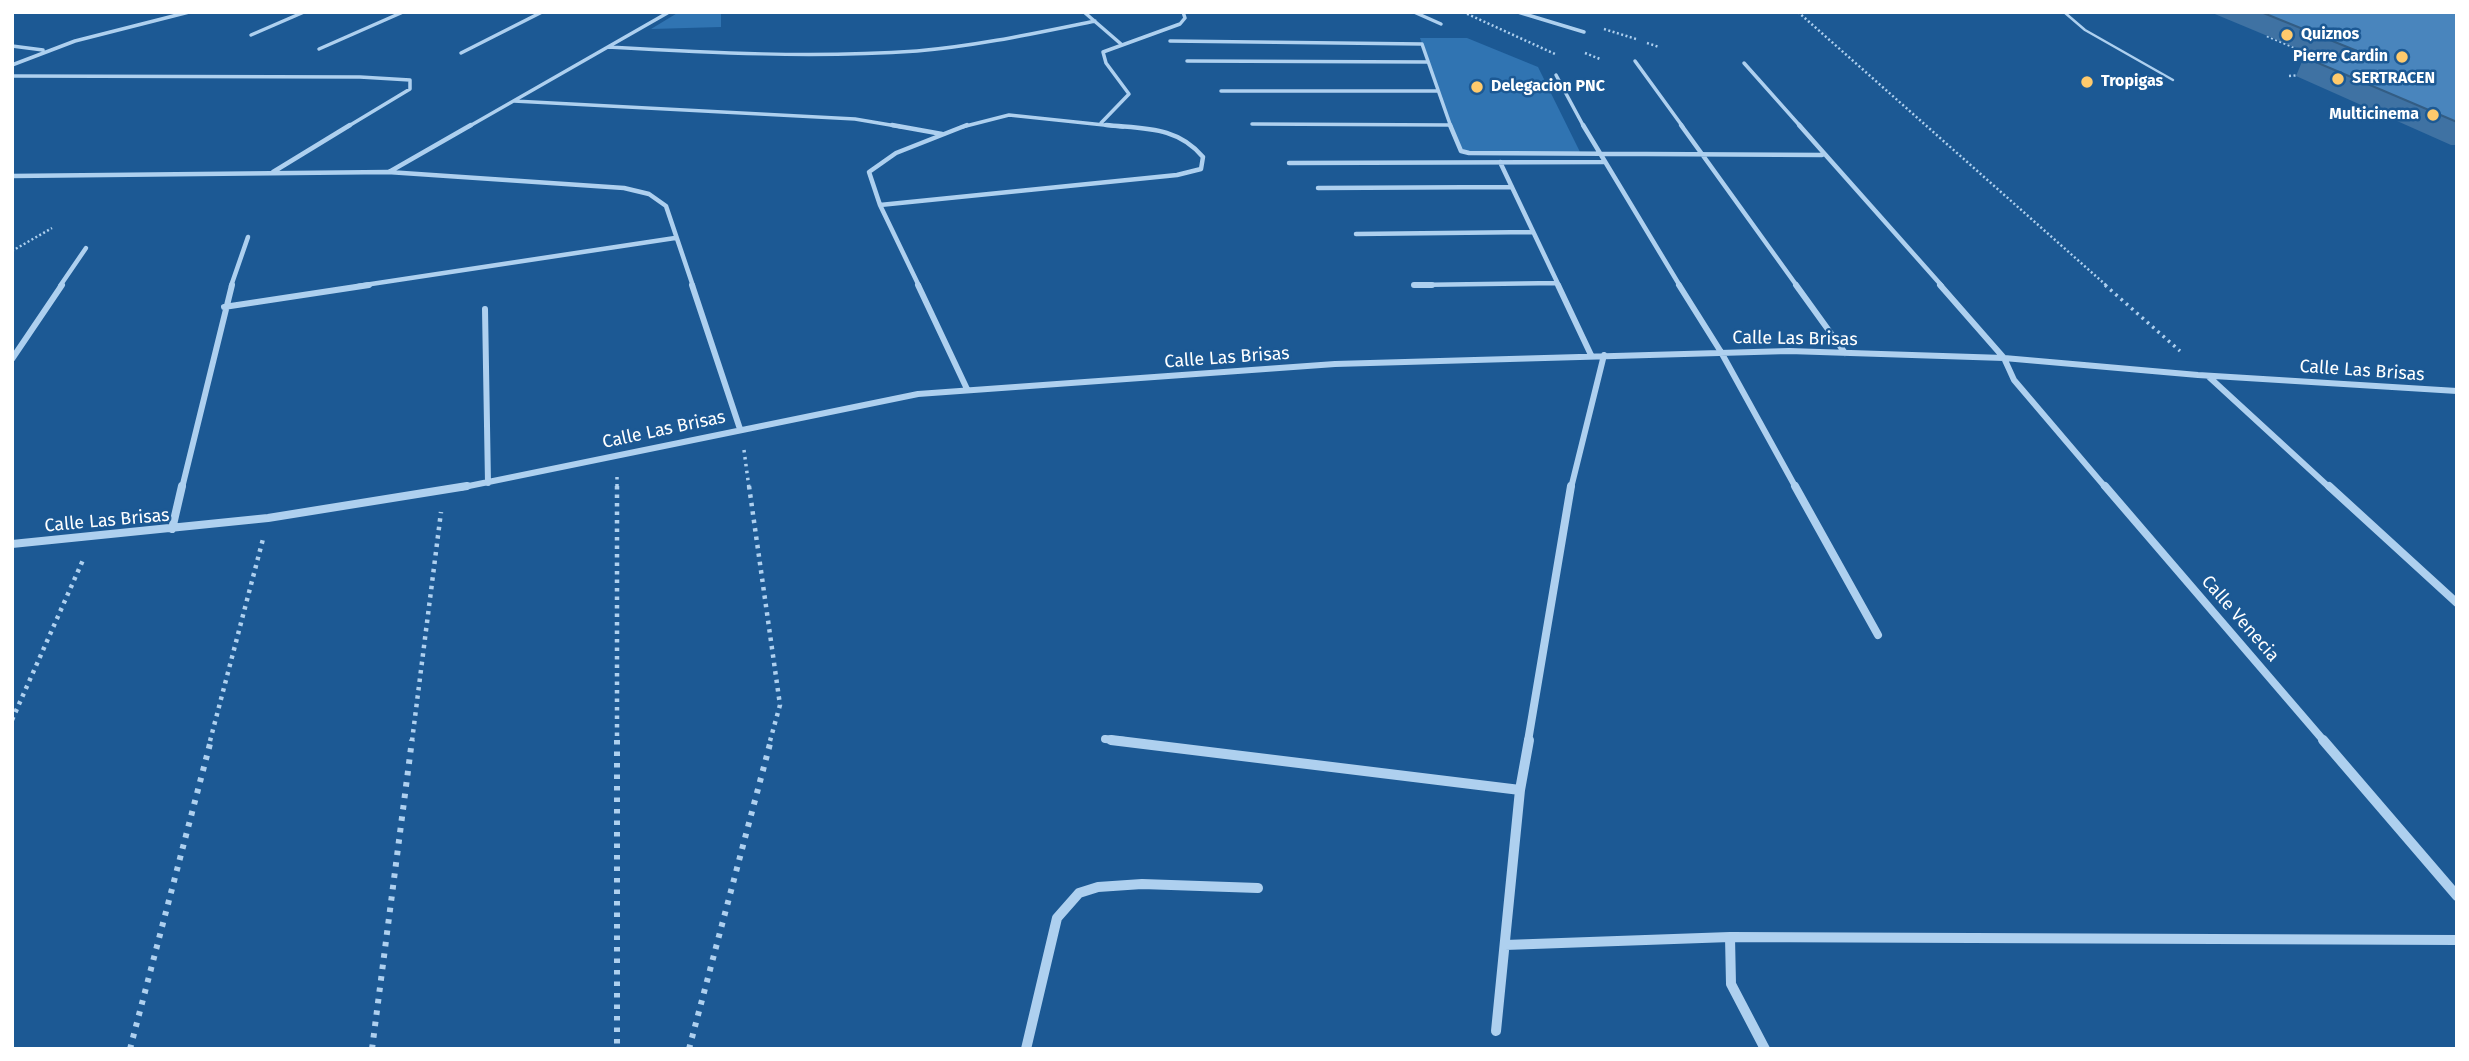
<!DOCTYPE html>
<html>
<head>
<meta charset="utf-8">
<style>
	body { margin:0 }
	#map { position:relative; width:2469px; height:1061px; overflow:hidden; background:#1c5994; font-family:"Fira Sans",sans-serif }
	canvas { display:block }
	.frame { position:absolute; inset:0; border:14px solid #fff; pointer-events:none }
</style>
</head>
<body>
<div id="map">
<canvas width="2469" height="1061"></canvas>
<div class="frame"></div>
</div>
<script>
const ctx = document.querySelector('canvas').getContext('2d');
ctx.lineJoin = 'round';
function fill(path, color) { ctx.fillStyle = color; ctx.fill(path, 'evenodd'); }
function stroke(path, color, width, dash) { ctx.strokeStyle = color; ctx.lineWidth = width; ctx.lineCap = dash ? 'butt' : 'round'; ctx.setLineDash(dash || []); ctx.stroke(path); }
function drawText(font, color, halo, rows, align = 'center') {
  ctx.font = font + ' "Fira Sans",sans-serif'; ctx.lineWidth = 5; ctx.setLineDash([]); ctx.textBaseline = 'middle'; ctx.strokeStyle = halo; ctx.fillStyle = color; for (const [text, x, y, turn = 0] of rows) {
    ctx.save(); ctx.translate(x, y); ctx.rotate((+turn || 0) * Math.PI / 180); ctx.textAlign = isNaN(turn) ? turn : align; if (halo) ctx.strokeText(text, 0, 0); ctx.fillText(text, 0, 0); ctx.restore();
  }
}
const green = new Path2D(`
	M 679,12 L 721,12 L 721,27 L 651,29 Z
	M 1420,38 L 1467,38 L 1538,67 L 1581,154 L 1461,151 Z`);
const pathFar3 = new Path2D(`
	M 1463,12 L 1555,54
	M 1798,12 L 2107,286
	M 1604,29 L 1636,39
	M 2267,36 L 2321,59
	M 1647,43 L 1659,47
	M 1585,53 L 1600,59
	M 2289,76 L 2301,75
	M 12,251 L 52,228`);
const pathFar2 = new Path2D(`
	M 2105,285 L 2180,351
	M 744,450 L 749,488
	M 617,477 L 617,488`);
const pathFar1 = new Path2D(`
	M 617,486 L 617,741
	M 749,486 L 780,705 L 770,741
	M 12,720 L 83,560
	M 210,741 L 263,539
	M 412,741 L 441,512`);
const path = new Path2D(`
	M 617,740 L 617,1049
	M 130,1049 L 211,740
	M 372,1049 L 412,740
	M 689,1049 L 771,740`);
const lane = new Path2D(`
	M 2064,12 L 2085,30 L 2173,80`);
const streetFar4 = new Path2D(`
	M 1084,12 L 1121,44
	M 1414,12 L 1441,24
	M 1518,12 L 1584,32
	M 251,35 L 304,12
	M 1170,41 L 1422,44 L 1451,127
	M 12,46 L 43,50
	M 608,47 C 710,53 814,58 917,51 C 977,46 1036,33 1095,21
	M 319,49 L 403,12
	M 461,53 L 542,12
	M 1187,61 L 1428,62
	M 1635,61 L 1683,127
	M 1744,63 L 1801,127
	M 12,65 L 75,41 L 189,12
	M 1556,75 L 1584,127
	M 12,76 L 360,77 L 410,80 L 410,89 L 347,127
	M 1221,91 L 1438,91
	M 514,101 L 855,119 L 902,127
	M 1101,123 L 1129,94 L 1106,63 L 1103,52 L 1180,24 L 1185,18 L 1183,12
	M 1252,124 L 1450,125
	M 468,127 L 669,12
	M 962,127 L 1009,115 L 1123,127`);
const streetFar3 = new Path2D(`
	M 892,125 L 942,134
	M 1450,125 L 1461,151 L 1469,153 L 1822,155
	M 1583,125 L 1680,286
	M 1681,125 L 1797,286
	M 1799,125 L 1942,286
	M 1500,162 L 1559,286
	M 1289,163 L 1603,162
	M 273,172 L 350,125
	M 389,172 L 471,125
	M 12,176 L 388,172 L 624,188 L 649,194 L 666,206 L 693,286
	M 1318,188 L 1512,187
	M 880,205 L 919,286
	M 880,205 L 869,172 L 896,153 L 967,125
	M 880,205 L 1177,175 L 1201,169 L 1203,157 C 1177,126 1144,129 1106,125
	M 1356,234 L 1533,232
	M 1414,285 L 1557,283
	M 60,286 L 86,248
	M 231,286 L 248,237
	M 358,286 L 675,238`);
const streetFar2 = new Path2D(`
	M 692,285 L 740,429
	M 918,285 L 967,389
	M 1414,285 L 1432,285
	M 1558,285 L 1591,355
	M 1679,285 L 1721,352 L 1796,488
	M 1796,285 L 1845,353
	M 1940,285 L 2004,358 L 2014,380 L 2106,488
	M 224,307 L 369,285
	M 485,309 L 488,483
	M 12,359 L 62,285
	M 2208,376 L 2330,488
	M 182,488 L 232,285
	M 459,488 L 918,394 L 1335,364 L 1789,351 L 2004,358 L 2198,375 L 2457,391
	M 1571,488 L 1604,355`);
const streetFar1 = new Path2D(`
	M 1795,486 L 1878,635
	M 2105,486 L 2324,741
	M 2329,486 L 2457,603
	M 172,529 L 182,486
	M 12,544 L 268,518 L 467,486
	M 1105,739 L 1125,741
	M 1528,741 L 1571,486`);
const street = new Path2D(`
	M 1111,740 L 1520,790
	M 2323,740 L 2457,896
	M 1730,937 L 1731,984 L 1765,1049
	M 1505,945 L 1730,937 L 2457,940
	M 1496,1031 L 1520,790 L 1529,740
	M 1026,1049 L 1057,918 L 1079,893 L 1098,887 L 1142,884 L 1258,888`);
const wall = new Path2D(`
	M 2210,12 L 2457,12 L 2457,145 L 2451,145 L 2296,76 L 2304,57 L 2318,57 Z`);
const building = new Path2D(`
	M 2261,12 L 2457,12 L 2457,122 L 2304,57 L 2367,55 Z`);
const markers = [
	[2287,35,7,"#ffca6c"],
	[2402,57,7,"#ffca6c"],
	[2338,79,7,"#ffca6c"],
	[2087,82,7,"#ffca6c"],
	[1477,87,7,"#ffca6c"],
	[2433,115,7,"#ffca6c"]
];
const farPoinames = [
	["Quiznos",2301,35],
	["Pierre Cardin",2388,57,"right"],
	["SERTRACEN",2352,79],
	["Tropigas",2101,82],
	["Delegacion PNC",1491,87],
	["Multicinema",2419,115,"right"]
];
const streetNames = [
	["Calle Las Brisas",1795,339,1],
	["Calle Las Brisas",1227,358,-4],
	["Calle Las Brisas",2362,371,4],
	["Calle Las Brisas",664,430,-12],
	["Calle Las Brisas",107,521,-5],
	["Calle Venecia",2240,619,49]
];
fill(green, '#3074b2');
stroke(pathFar3, '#aed0ef', 2.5, [2, 2.5]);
stroke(pathFar2, '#aed0ef', 3.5, [2.5, 4.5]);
stroke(pathFar1, '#aed0ef', 4.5, [3.5, 5]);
stroke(path, '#aed0ef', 6, [4.5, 7]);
stroke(lane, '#aed0ef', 2.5);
stroke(streetFar4, '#aed0ef', 3.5);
stroke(streetFar3, '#aed0ef', 4.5);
stroke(streetFar2, '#aed0ef', 6);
stroke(streetFar1, '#aed0ef', 8);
stroke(street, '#aed0ef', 10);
fill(wall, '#3f72a3');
fill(building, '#4985bd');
stroke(building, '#335d84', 2);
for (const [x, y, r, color] of markers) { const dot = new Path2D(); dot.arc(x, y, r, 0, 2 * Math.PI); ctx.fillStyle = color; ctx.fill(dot); stroke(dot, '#1c5994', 2.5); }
drawText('bold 16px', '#fff', '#1c5994', farPoinames, 'left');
drawText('18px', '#fff', '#1c5994', streetNames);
</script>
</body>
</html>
